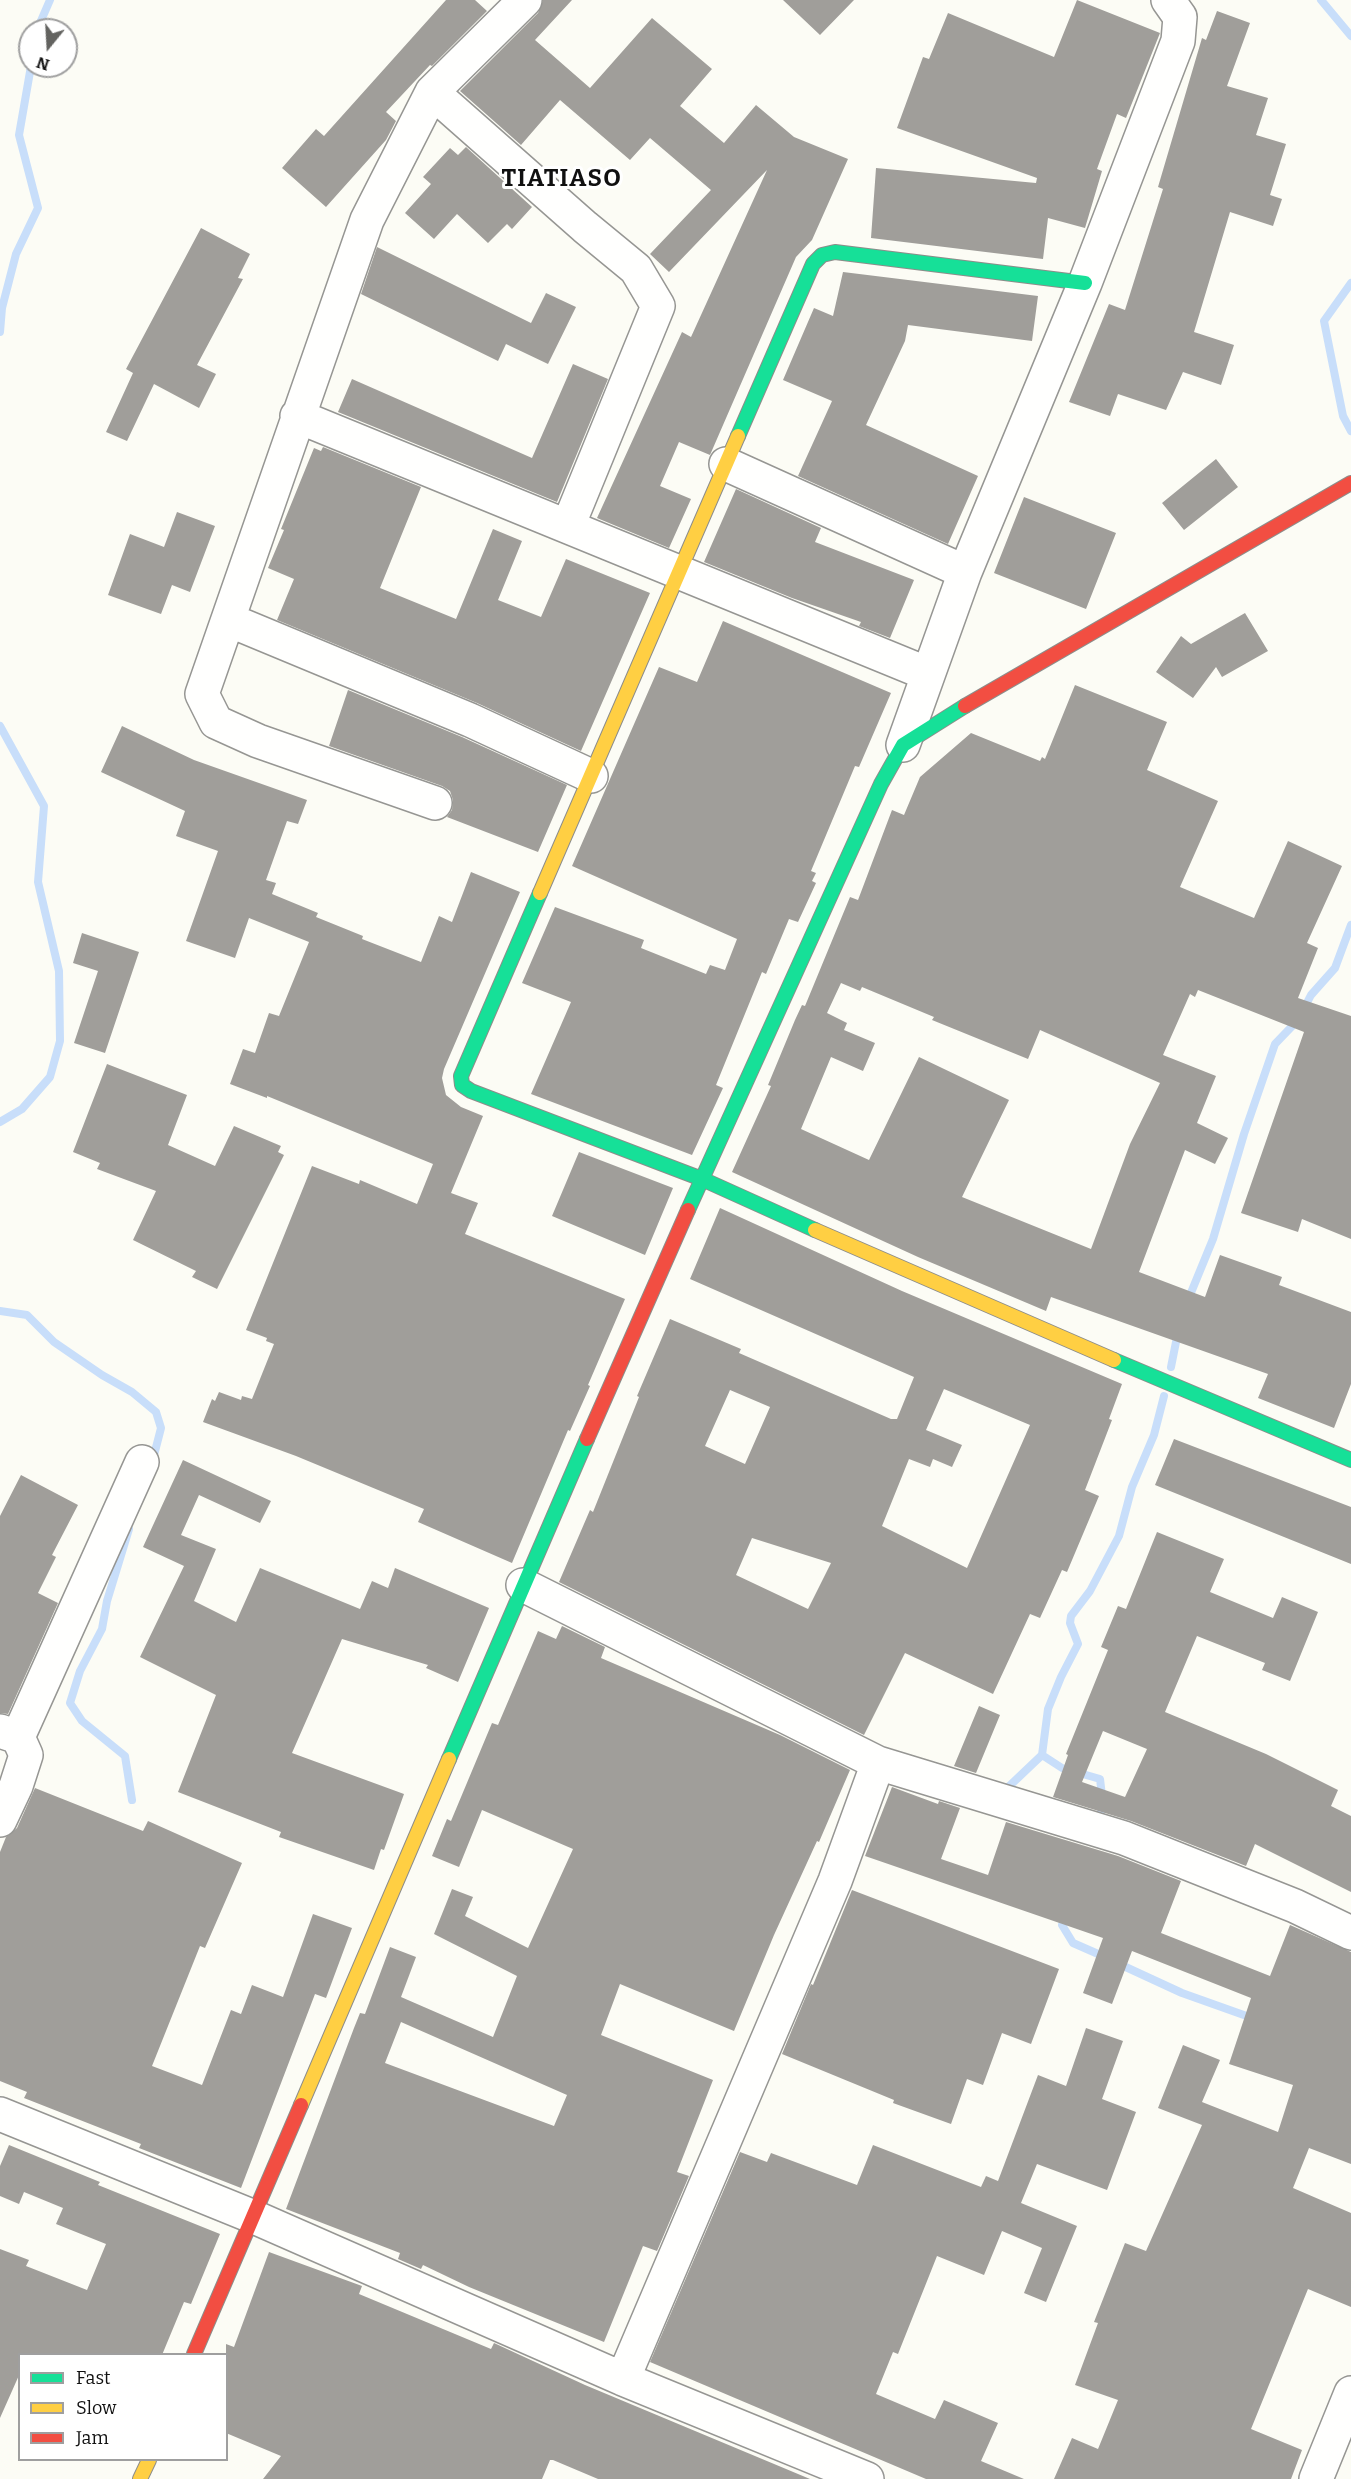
<!DOCTYPE html>
<html>
<head>
<meta charset="utf-8">
<style>
	body { margin:0 }
	#map { position:relative; width:1351px; height:2479px; overflow:hidden; background:#fcfcf5; font-family:Bitter,serif }
	canvas { display:block }
	.legend { position:absolute; left:18px; top:2353px; width:210px; height:108px; box-sizing:border-box; background:#fff; border:2px solid #9f9f9f; margin:0; padding:8px 10px; list-style:none; font-size:18px; color:#101010 }
	.legend li { display:flex; align-items:center; gap:12px; height:30px }
	.legend b { width:30px; border:2px solid #9f9f9f }
	.north { position:absolute; left:18px; top:18px; width:60px; height:60px; box-sizing:border-box; background:#fff; border:2px solid #9f9f9f; border-radius:50%; rotate:198deg; font-size:16px; font-weight:700; line-height:24px; text-align:center; color:#101010 }
	.north::after { content:''; display:block; margin:auto; width:21px; height:27px; background:#636360; clip-path:polygon(50% 0,100% 100%,50% 72%,0 100%) }
</style>
</head>
<body>
<div id="map">
<canvas width="1351" height="2479"></canvas>
<ul class="legend">
<li><b style="height:8px;background:#16e098"></b>Fast</li>
<li><b style="height:8px;background:#ffcf43"></b>Slow</li>
<li><b style="height:8px;background:#f24e42"></b>Jam</li>
</ul>
<div class="north">N</div>
</div>
<script>
const ctx = document.querySelector('canvas').getContext('2d');
ctx.lineJoin = 'round';
function stroke(path, color, width, dash) { ctx.strokeStyle = color; ctx.lineWidth = width; ctx.lineCap = dash ? 'butt' : 'round'; ctx.setLineDash(dash || []); ctx.stroke(path); }
function fill(path, color) { ctx.fillStyle = color; ctx.fill(path, 'evenodd'); }
function drawText(font, color, halo, rows, align = 'center') {
  ctx.font = font + ' Bitter,serif'; ctx.lineWidth = 6; ctx.setLineDash([]); ctx.textBaseline = 'middle'; ctx.strokeStyle = halo; ctx.fillStyle = color; for (const [text, x, y, turn = 0] of rows) {
    ctx.save(); ctx.translate(x, y); ctx.rotate((+turn || 0) * Math.PI / 180); ctx.textAlign = isNaN(turn) ? turn : align; if (halo) ctx.strokeText(text, 0, 0); ctx.fillText(text, 0, 0); ctx.restore();
  }
}
const stream = new Path2D(`
	M 1321,0 L 1351,36
	M 37,30 L 50,0
	M 1351,283 L 1324,321 L 1343,416 L 1351,431
	M 0,332 L 2,308 L 16,254 L 38,208 L 19,135 L 31,66
	M 0,726 L 44,806 L 38,882 L 59,971 L 60,1041 L 50,1077 L 22,1109 L 0,1122
	M 1188,1300 L 1213,1239 L 1244,1134 L 1275,1044 L 1298,1020 L 1311,995 L 1335,968 L 1351,925
	M 0,1311 L 27,1315 L 54,1342 L 102,1375 L 132,1392 L 156,1412 L 161,1428 L 152,1463
	M 1171,1367 L 1178,1332
	M 129,1529 L 107,1601 L 102,1629 L 80,1671 L 70,1703 L 82,1721 L 125,1756 L 132,1800
	M 1042,1755 L 1062,1768 L 1100,1779 L 1103,1804 L 1100,1815
	M 1002,1793 L 1042,1755 L 1048,1709 L 1061,1677 L 1078,1644 L 1070,1623 L 1071,1616 L 1090,1591 L 1119,1536 L 1132,1487 L 1154,1435 L 1164,1396
	M 1065,1914 L 1062,1925 L 1073,1943 L 1105,1957
	M 1117,1963 L 1182,1993 L 1255,2019`);
const building = new Path2D(`
	M 446,0 L 475,0 L 487,11 L 432,66 L 430,65 L 386,112 L 396,121 L 386,140 L 326,207 L 282,168 L 316,129 L 324,136 Z
	M 543,0 L 572,0 L 535,40 L 590,88 L 652,18 L 712,69 L 680,106 L 724,143 L 756,105 L 794,137 L 848,159 L 812,240 L 796,257 L 710,455 L 679,442 L 660,486 L 691,499 L 669,548 L 597,518 L 682,332 L 691,337 L 767,170 L 669,272 L 650,254 L 711,190 L 650,138 L 630,160 L 560,100 L 521,145 L 460,91 L 538,13 Z
	M 783,0 L 854,0 L 820,35 Z
	M 1077,0 L 1160,33 L 1126,118 L 1117,114 L 1097,169 L 1102,171 L 1085,228 L 1048,218 L 1043,259 L 871,238 L 876,168 L 1036,183 L 1037,178 L 897,128 L 923,57 L 929,59 L 948,13 L 1054,57 Z
	M 1217,11 L 1250,23 L 1227,86 L 1268,98 L 1256,135 L 1286,144 L 1270,195 L 1282,199 L 1273,226 L 1230,212 L 1194,332 L 1234,345 L 1221,385 L 1183,372 L 1166,410 L 1118,394 L 1110,416 L 1069,402 L 1109,304 L 1125,310 L 1163,189 L 1158,187 L 1202,38 L 1206,40 Z
	M 466,147 L 532,207 L 512,229 L 507,224 L 488,243 L 457,214 L 434,239 L 405,213 L 431,184 L 423,177 L 450,148 L 458,155 Z
	M 201,228 L 250,254 L 238,278 L 243,279 L 197,365 L 216,374 L 199,408 L 154,384 L 127,441 L 106,432 L 133,373 L 126,369 Z
	M 377,247 L 531,323 L 546,293 L 576,307 L 548,364 L 506,344 L 498,361 L 361,294 Z
	M 843,272 L 1038,296 L 1032,341 L 908,325 L 905,341 L 866,425 L 978,476 L 948,544 L 798,476 L 832,401 L 783,380 L 814,308 L 833,316 Z
	M 573,364 L 608,379 L 557,502 L 338,412 L 352,379 L 532,458 Z
	M 323,447 L 421,487 L 380,588 L 456,619 L 493,529 L 522,541 L 498,600 L 541,617 L 566,559 L 650,593 L 581,751 L 477,703 L 277,620 L 294,579 L 268,568 L 284,530 L 281,529 L 314,448 L 321,451 Z
	M 1216,459 L 1238,487 L 1184,530 L 1162,503 Z
	M 736,489 L 821,528 L 815,542 L 914,580 L 890,638 L 859,626 L 861,622 L 792,598 L 704,562 Z
	M 1024,497 L 1116,533 L 1086,609 L 994,573 Z
	M 177,512 L 215,526 L 190,592 L 172,585 L 161,614 L 108,595 L 130,534 L 164,547 Z
	M 1245,613 L 1268,651 L 1222,677 L 1216,667 L 1193,698 L 1156,672 L 1181,636 L 1191,644 Z
	M 723,621 L 891,693 L 859,767 L 855,766 L 811,871 L 816,873 L 812,881 L 816,883 L 798,922 L 789,919 L 766,974 L 762,972 L 716,1085 L 723,1088 L 692,1155 L 531,1094 L 571,1002 L 522,983 L 555,907 L 644,940 L 641,948 L 706,974 L 710,965 L 725,970 L 737,939 L 572,866 L 659,667 L 697,682 Z
	M 1075,685 L 1167,722 L 1147,770 L 1218,801 L 1180,887 L 1254,918 L 1288,841 L 1342,866 L 1307,943 L 1318,948 L 1298,998 L 1351,1016 L 1351,1239 L 1302,1219 L 1298,1232 L 1241,1213 L 1304,1032 L 1198,990 L 1195,997 L 1190,994 L 1163,1055 L 1216,1076 L 1197,1123 L 1228,1138 L 1215,1164 L 1185,1150 L 1139,1272 L 1205,1297 L 1220,1255 L 1282,1277 L 1279,1285 L 1351,1312 L 1351,1384 L 1334,1428 L 1258,1398 L 1268,1374 L 1051,1297 L 1046,1311 L 918,1257 L 732,1172 L 771,1086 L 768,1085 L 795,1020 L 802,1005 L 805,1006 L 850,897 L 858,900 L 892,810 L 904,815 L 920,777 L 971,733 L 1040,761 L 1042,757 L 1045,759 ZM 841,983 L 860,991 L 862,987 L 934,1017 L 932,1020 L 1028,1059 L 1040,1030 L 1160,1083 L 1130,1144 L 1091,1249 L 962,1197 L 1009,1100 L 919,1057 L 869,1160 L 801,1129 L 831,1057 L 863,1071 L 875,1043 L 844,1030 L 847,1023 L 827,1013 Z
	M 348,690 L 462,737 L 567,785 L 538,852 L 447,817 L 452,810 L 453,800 L 450,791 L 442,786 L 329,746 Z
	M 122,726 L 194,760 L 307,800 L 298,824 L 287,821 L 266,880 L 276,883 L 272,894 L 318,913 L 316,917 L 363,936 L 362,939 L 421,962 L 439,916 L 452,922 L 471,872 L 520,892 L 444,1069 L 442,1078 L 446,1095 L 461,1107 L 483,1116 L 451,1193 L 478,1203 L 465,1234 L 625,1299 L 588,1385 L 590,1386 L 570,1431 L 568,1430 L 512,1563 L 418,1522 L 424,1509 L 296,1456 L 203,1422 L 212,1399 L 215,1401 L 219,1392 L 241,1400 L 242,1396 L 252,1399 L 274,1344 L 266,1341 L 267,1338 L 246,1330 L 312,1166 L 359,1184 L 360,1180 L 417,1204 L 433,1164 L 267,1096 L 267,1098 L 230,1084 L 243,1049 L 255,1053 L 269,1013 L 279,1016 L 309,942 L 249,918 L 235,958 L 186,941 L 218,851 L 176,836 L 185,811 L 101,772 Z
	M 82,933 L 139,952 L 105,1053 L 74,1043 L 98,971 L 73,963 Z
	M 107,1064 L 187,1095 L 168,1145 L 215,1166 L 234,1126 L 281,1146 L 278,1152 L 284,1155 L 217,1289 L 192,1277 L 196,1271 L 133,1240 L 156,1191 L 97,1169 L 100,1163 L 73,1152 Z
	M 579,1152 L 673,1188 L 645,1255 L 552,1216 Z
	M 720,1208 L 902,1291 L 1122,1384 L 1109,1419 L 1112,1420 L 1085,1490 L 1099,1496 L 1067,1572 L 1062,1570 L 1040,1618 L 1030,1614 L 993,1694 L 905,1653 L 864,1735 L 559,1582 L 590,1510 L 593,1512 L 639,1397 L 637,1396 L 670,1319 L 741,1349 L 739,1353 L 891,1419 L 897,1419 L 914,1377 L 690,1279 ZM 944,1389 L 1030,1425 L 967,1568 L 882,1526 L 909,1459 L 930,1467 L 933,1459 L 952,1467 L 962,1445 L 926,1430 ZM 730,1390 L 770,1407 L 745,1464 L 705,1446 ZM 752,1538 L 831,1563 L 808,1609 L 736,1575 Z
	M 1174,1439 L 1351,1507 L 1351,1564 L 1155,1485 Z
	M 183,1460 L 271,1501 L 260,1523 L 199,1495 L 181,1535 L 216,1549 L 194,1601 L 236,1622 L 260,1568 L 360,1609 L 372,1581 L 388,1588 L 395,1568 L 489,1608 L 458,1682 L 426,1668 L 428,1665 L 342,1639 L 292,1753 L 404,1794 L 384,1850 L 381,1849 L 374,1870 L 279,1837 L 281,1832 L 178,1792 L 216,1695 L 140,1657 L 184,1566 L 143,1547 Z
	M 21,1475 L 78,1505 L 52,1555 L 56,1557 L 38,1593 L 58,1603 L 8,1714 L 0,1713 L 0,1516 Z
	M 1157,1532 L 1224,1559 L 1210,1592 L 1273,1618 L 1282,1597 L 1318,1612 L 1290,1681 L 1262,1670 L 1265,1663 L 1197,1636 L 1165,1712 L 1266,1754 L 1338,1790 L 1331,1806 L 1351,1816 L 1351,1892 L 1255,1844 L 1246,1866 L 1131,1821 L 1053,1797 L 1068,1755 L 1066,1754 L 1108,1650 L 1101,1647 L 1118,1606 L 1126,1609 ZM 1103,1731 L 1147,1749 L 1125,1797 L 1082,1782 Z
	M 562,1626 L 605,1647 L 601,1658 L 780,1735 L 850,1770 L 819,1842 L 817,1841 L 774,1935 L 734,2031 L 620,1984 L 601,2035 L 713,2080 L 677,2172 L 689,2176 L 657,2251 L 643,2246 L 604,2342 L 469,2287 L 423,2265 L 421,2269 L 398,2259 L 400,2253 L 286,2209 L 354,2028 L 360,2013 L 365,2014 L 390,1947 L 416,1957 L 401,1997 L 493,2037 L 517,1976 L 434,1934 L 452,1889 L 473,1897 L 465,1916 L 528,1948 L 573,1849 L 482,1810 L 459,1867 L 432,1856 L 447,1819 L 451,1821 L 492,1723 L 498,1725 L 538,1631 L 556,1639 ZM 401,2022 L 567,2095 L 554,2126 L 385,2063 Z
	M 979,1706 L 1000,1715 L 976,1773 L 954,1766 Z
	M 892,1787 L 938,1804 L 939,1801 L 960,1808 L 941,1859 L 988,1875 L 1006,1822 L 1118,1856 L 1181,1881 L 1161,1933 L 1270,1976 L 1290,1925 L 1351,1952 L 1351,2164 L 1309,2148 L 1293,2188 L 1351,2213 L 1351,2307 L 1308,2289 L 1251,2429 L 1302,2450 L 1291,2479 L 1054,2479 L 1072,2438 L 1098,2449 L 1118,2400 L 1075,2385 L 1098,2323 L 1094,2322 L 1125,2243 L 1146,2251 L 1202,2125 L 1158,2108 L 1183,2045 L 1220,2060 L 1202,2102 L 1278,2132 L 1293,2085 L 1229,2064 L 1251,1998 L 1132,1951 L 1112,2004 L 1083,1993 L 1103,1938 L 865,1856 Z
	M 35,1788 L 143,1831 L 148,1821 L 242,1863 L 205,1948 L 200,1946 L 152,2066 L 202,2085 L 231,2010 L 241,2014 L 252,1985 L 283,1997 L 313,1914 L 352,1928 L 326,1998 L 315,1994 L 241,2188 L 139,2148 L 141,2144 L 24,2098 L 27,2092 L 0,2081 L 0,1852 L 6,1837 L 17,1828 Z
	M 852,1890 L 1059,1969 L 1031,2044 L 1002,2033 L 983,2085 L 967,2079 L 951,2124 L 893,2103 L 894,2100 L 782,2054 L 811,1984 L 813,1985 Z
	M 1086,2028 L 1123,2041 L 1102,2099 L 1136,2112 L 1107,2190 L 1037,2164 L 1021,2203 L 1077,2226 L 1046,2302 L 1024,2293 L 1042,2248 L 1002,2231 L 984,2275 L 937,2256 L 898,2354 L 893,2352 L 876,2394 L 935,2419 L 944,2400 L 998,2423 L 981,2461 L 1024,2479 L 926,2479 L 650,2362 L 740,2152 L 767,2162 L 771,2153 L 857,2185 L 873,2145 L 981,2187 L 986,2176 L 998,2181 L 1038,2075 L 1066,2086 Z
	M 9,2145 L 100,2182 L 98,2185 L 220,2234 L 191,2304 L 184,2302 L 162,2355 L 20,2355 L 20,2373 L 0,2418 L 0,2249 L 29,2260 L 26,2266 L 87,2290 L 106,2244 L 56,2224 L 63,2208 L 24,2192 L 19,2204 L 0,2196 L 0,2166 Z
	M 269,2252 L 362,2286 L 359,2294 L 491,2349 L 494,2343 L 585,2385 L 810,2479 L 598,2479 L 553,2460 L 550,2460 L 542,2479 L 263,2479 L 281,2456 L 226,2433 L 226,2344 L 234,2347 Z`);
const street = new Path2D(`
	M 432,92 L 585,227 L 636,269 L 658,306 L 568,526
	M 297,416 L 928,674
	M 726,464 L 965,572
	M 229,620 L 470,720 L 591,776
	M 903,745 L 965,572 L 1085,283 L 1178,41 L 1180,17 L 1168,0
	M 435,803 L 258,741 L 216,722 L 202,694 L 367,220 L 432,92 L 525,0
	M 523,1585 L 878,1763 L 835,1881 L 623,2379
	M 0,1731 L 18,1737 L 26,1755 L 16,1786 L 0,1820
	M 18,1737 L 142,1462
	M 878,1763 L 1124,1838 L 1295,1906 L 1351,1933
	M 0,2114 L 254,2217 L 623,2379 L 867,2479
	M 1316,2479 L 1351,2393`);
const fast = new Path2D(`
	M 738,436 L 813,264 L 822,255 L 835,252 L 1085,283
	M 540,893 L 461,1076 L 462,1085 L 471,1091 L 702,1179 L 815,1230
	M 688,1210 L 881,784 L 903,745 L 965,706
	M 1114,1360 L 1351,1460
	M 449,1759 L 587,1439`);
const slow = new Path2D(`
	M 540,893 L 738,436
	M 815,1230 L 1114,1360
	M 301,2105 L 449,1759
	M 140,2479 L 149,2460`);
const jam = new Path2D(`
	M 965,706 L 1351,483
	M 587,1439 L 688,1210
	M 194,2354 L 301,2105`);
const districtNames = [
	["TIATIASO",562,179]
];
stroke(stream, '#c8defa', 8);
fill(building, '#a09e9a');
stroke(street, '#969693', 36);
stroke(fast, '#8d8d8a', 16);
stroke(slow, '#8d8d8a', 16);
stroke(jam, '#8d8d8a', 16);
stroke(street, '#fffffe', 33);
stroke(fast, '#16e098', 14);
stroke(slow, '#ffcf43', 14);
stroke(jam, '#f24e42', 14);
ctx.letterSpacing = '1.5px';
drawText('bold 24px', '#101010', '#fff', districtNames);
ctx.letterSpacing = '0px';
</script>
</body>
</html>
